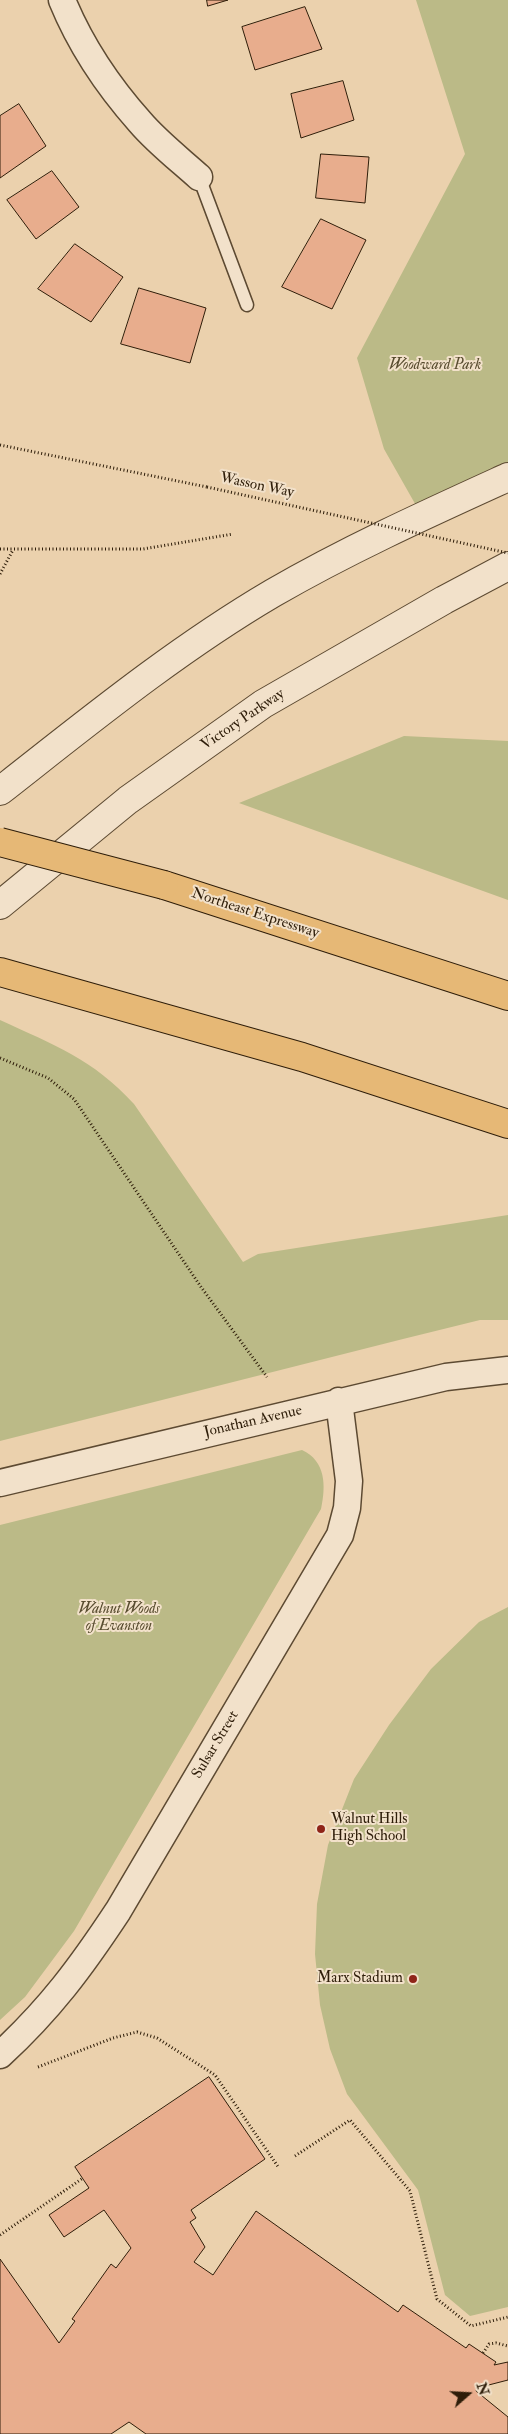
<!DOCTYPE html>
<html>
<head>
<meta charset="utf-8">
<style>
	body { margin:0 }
	#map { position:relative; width:508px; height:2434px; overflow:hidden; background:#ebd1ad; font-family:"IM FELL Double Pica",serif }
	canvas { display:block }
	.north { position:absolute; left:443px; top:2369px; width:50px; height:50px; -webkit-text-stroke:4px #f2e1ca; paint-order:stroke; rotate:71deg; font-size:14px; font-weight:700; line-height:20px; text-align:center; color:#2e1d09 }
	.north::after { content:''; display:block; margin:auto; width:18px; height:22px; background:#2e1d09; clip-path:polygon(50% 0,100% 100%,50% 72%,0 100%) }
</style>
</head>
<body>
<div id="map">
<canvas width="508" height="2434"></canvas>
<div class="north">N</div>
</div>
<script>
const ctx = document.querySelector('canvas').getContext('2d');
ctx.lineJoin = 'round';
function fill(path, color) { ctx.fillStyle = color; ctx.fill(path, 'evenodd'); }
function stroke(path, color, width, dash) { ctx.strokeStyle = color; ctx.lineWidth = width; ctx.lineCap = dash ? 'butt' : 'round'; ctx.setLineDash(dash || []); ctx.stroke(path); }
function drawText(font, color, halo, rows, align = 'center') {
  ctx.font = font + ' "IM FELL Double Pica",serif'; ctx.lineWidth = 4; ctx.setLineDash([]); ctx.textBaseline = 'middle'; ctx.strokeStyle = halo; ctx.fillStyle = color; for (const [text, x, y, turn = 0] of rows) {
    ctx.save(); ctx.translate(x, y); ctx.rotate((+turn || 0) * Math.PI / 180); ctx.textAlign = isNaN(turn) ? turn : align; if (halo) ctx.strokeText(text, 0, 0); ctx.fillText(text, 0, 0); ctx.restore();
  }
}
const green = new Path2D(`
	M 416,0 L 508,0 L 508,477 L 422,516 L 384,449 L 357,358 L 465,154 Z
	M 404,736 L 508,741 L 508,900 L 239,803 Z
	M 0,1020 C 54,1045 93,1059 134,1104 L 243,1262 L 258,1254 L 508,1215 L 508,1320 L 480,1320 L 403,1339 L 0,1441 Z
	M 302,1450 C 326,1461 326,1486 321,1509 L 74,1931 L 25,1997 L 0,2020 L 0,1525 Z
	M 508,1607 L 508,2307 L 470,2316 L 445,2295 L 418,2190 L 347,2094 L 330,2049 L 320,2005 L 315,1954 L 317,1904 L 328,1845 L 354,1779 L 389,1725 L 431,1669 L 479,1622 Z`);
const building = new Path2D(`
	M 207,0 L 228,0 L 208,6 Z
	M 305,7 L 322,49 L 255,70 L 242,27 Z
	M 343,81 L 354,120 L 301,138 L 291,94 Z
	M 19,104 L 46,146 L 0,178 L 0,116 Z
	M 321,154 L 369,157 L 365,203 L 316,198 Z
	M 52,171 L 79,207 L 36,239 L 7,200 Z
	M 321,219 L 366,240 L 332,309 L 282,287 Z
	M 75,244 L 123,277 L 91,322 L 38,289 Z
	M 139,288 L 206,308 L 190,363 L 121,344 Z
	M 209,2077 L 265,2159 L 191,2210 L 196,2218 L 190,2222 L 205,2247 L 194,2262 L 213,2275 L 256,2211 L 398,2312 L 403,2305 L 466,2348 L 469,2344 L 496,2362 L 494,2365 L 508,2362 L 508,2380 L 477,2388 L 476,2391 L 508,2417 L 508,2434 L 146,2434 L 129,2422 L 111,2434 L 0,2434 L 0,2259 L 59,2343 L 75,2321 L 72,2319 L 111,2264 L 116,2268 L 131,2248 L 104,2210 L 64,2237 L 49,2215 L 89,2188 L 75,2167 Z`);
const path = new Path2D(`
	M 0,445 L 207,487
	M 0,549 L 143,549 L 233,534
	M 0,574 L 13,550
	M 0,1058 L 48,1078 L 74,1099 L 201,1287 L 267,1377
	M 38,2067 L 113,2038 L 137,2032 L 157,2038 L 215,2075 L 279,2168
	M 295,2156 L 350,2120 L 410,2191 L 437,2299 L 471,2326 L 508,2317
	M 0,2235 L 83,2178
	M 483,2353 L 489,2344 L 496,2343 L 508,2346`);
const service = new Path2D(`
	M 199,177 L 247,305`);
const minor = new Path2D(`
	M 62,0 C 80,44 108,86 140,122 C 157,142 179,159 199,177
	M 0,1483 L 446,1377 L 508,1370
	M 0,2055 C 50,2009 81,1967 118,1911 L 340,1535 L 347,1508 L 349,1481 L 339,1401`);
const tertiary = new Path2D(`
	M 0,791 C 88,722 176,650 273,593 C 349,549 429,513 508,477
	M 0,905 L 128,800 L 263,704 L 444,600 L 508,566`);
const motorway = new Path2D(`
	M 164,885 L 508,996
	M 0,972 L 302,1057 L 508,1124`);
const pathBridge = new Path2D(`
	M 207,487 L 508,553`);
const motorwayBridge = new Path2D(`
	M 0,842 L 164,885`);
const markers = [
	[321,1829,5,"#8f2418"],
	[413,1979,5,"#8f2418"]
];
const parkNames = [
	["Woodward Park",435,366],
	["Walnut Woods",119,1610],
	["of Evanston",119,1627]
];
const streetNames = [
	["Wasson Way",257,486,12],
	["Victory Parkway",243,720,-34],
	["Northeast Expressway",255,914,18],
	["Jonathan Avenue",253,1422,-13],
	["Sulsar Street",216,1745,-59]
];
const poiNames = [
	["Walnut Hills",331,1820],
	["High School",331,1837],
	["Marx Stadium",403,1979,"right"]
];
fill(green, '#bbba87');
fill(building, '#e8ad8d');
stroke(building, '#2e1d09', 1);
stroke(service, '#5d4a32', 15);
stroke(minor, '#5d4a32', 29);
stroke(tertiary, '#5d4a32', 30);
stroke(motorway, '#2e1d09', 30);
stroke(path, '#2e1d09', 3, [1, 2.5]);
stroke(service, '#f2e1ca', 12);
stroke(minor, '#f2e1ca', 26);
stroke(tertiary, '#f2e1ca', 28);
stroke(motorway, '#e6b876', 28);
stroke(motorwayBridge, '#2e1d09', 30, []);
stroke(pathBridge, '#2e1d09', 3, [1, 2.5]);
stroke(motorwayBridge, '#e6b876', 28);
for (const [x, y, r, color] of markers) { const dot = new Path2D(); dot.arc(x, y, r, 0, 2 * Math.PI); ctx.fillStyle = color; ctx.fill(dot); stroke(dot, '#f2e1ca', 2); }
drawText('italic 15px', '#584c2f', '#f2e1ca', parkNames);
drawText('15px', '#2e1d09', '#f2e1ca', streetNames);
drawText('15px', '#2e1d09', '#f2e1ca', poiNames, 'left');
</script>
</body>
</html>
